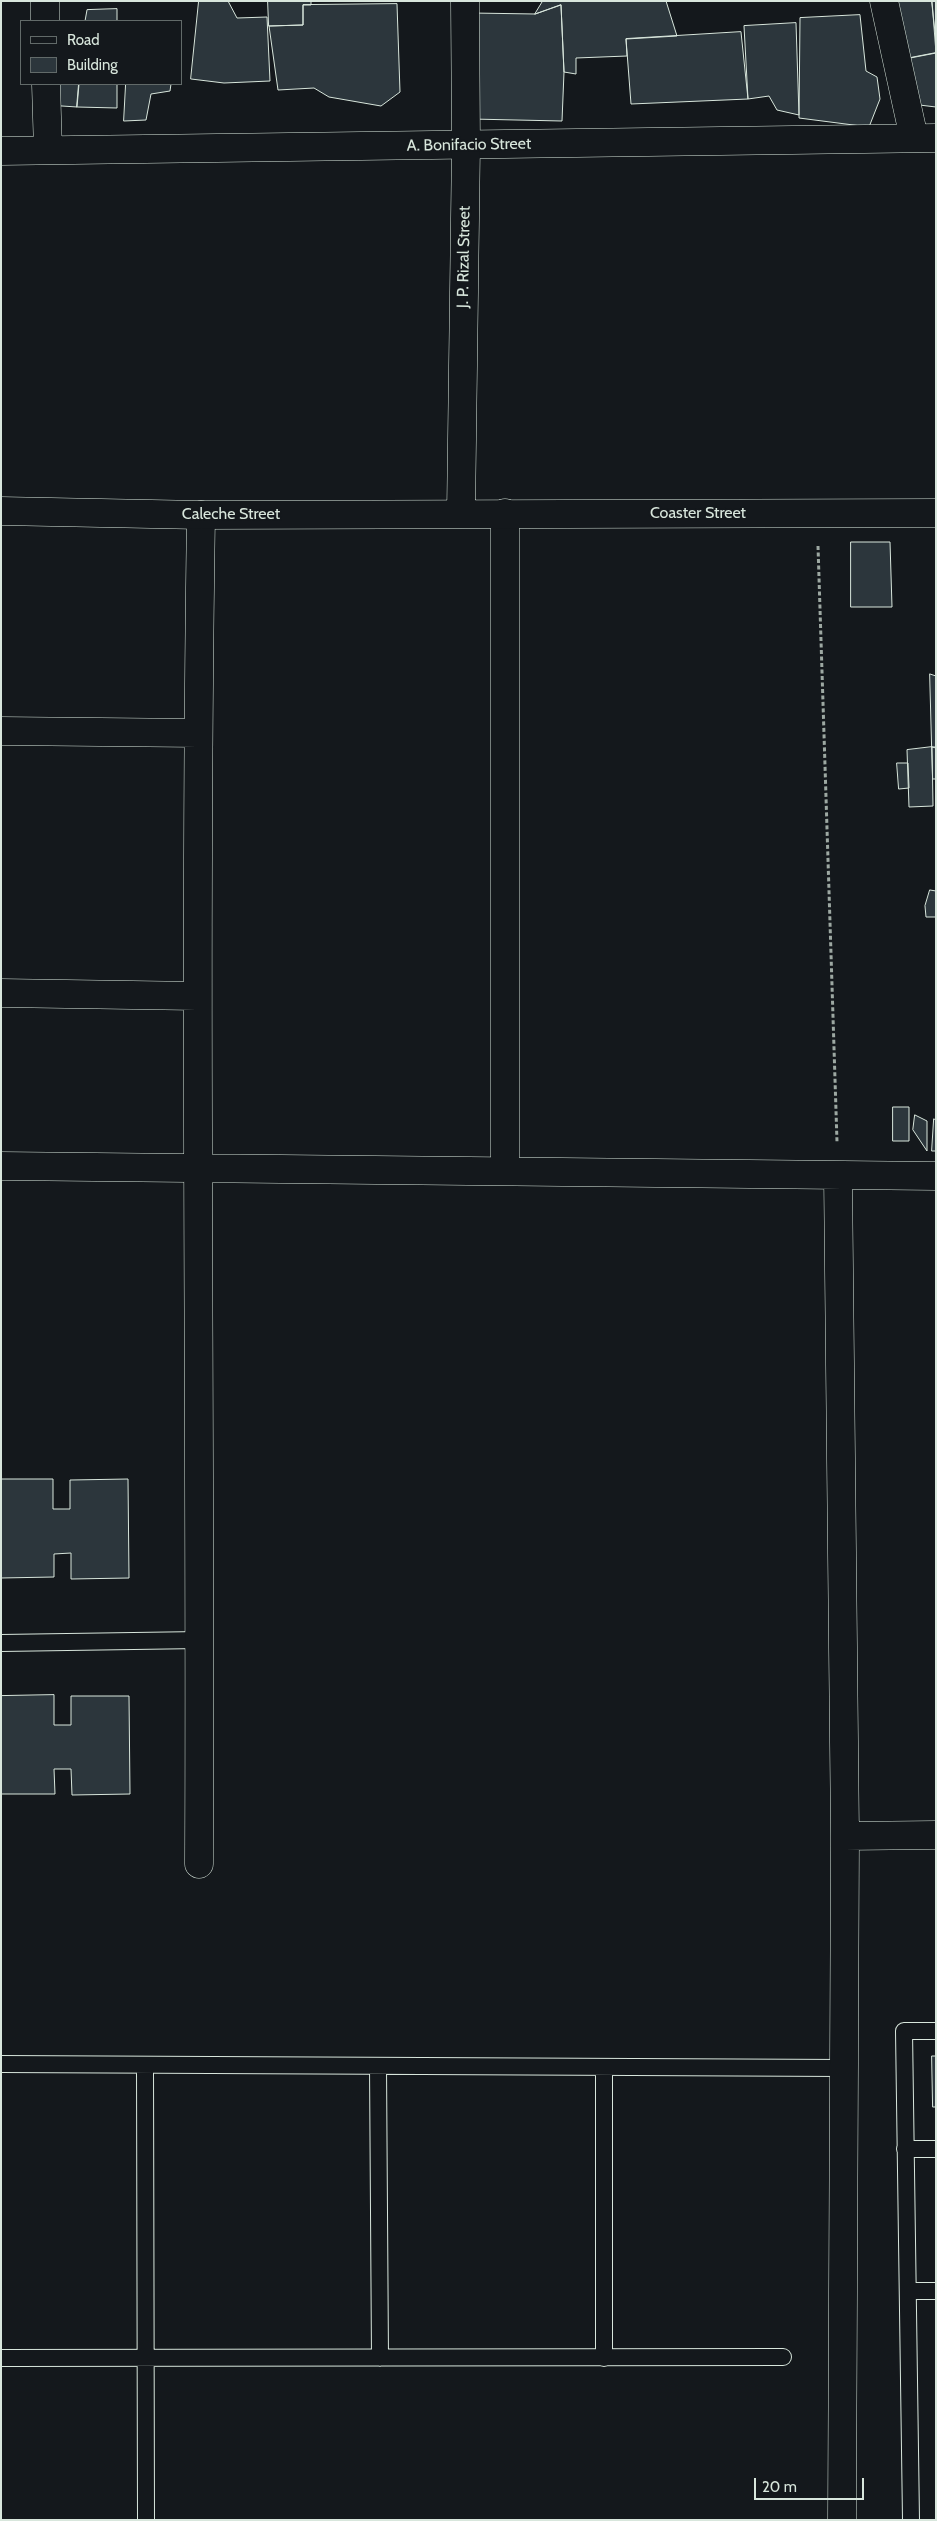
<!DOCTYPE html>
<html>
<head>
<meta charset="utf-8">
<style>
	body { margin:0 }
	#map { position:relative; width:937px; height:2521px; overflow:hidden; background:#14181c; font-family:Cabin,sans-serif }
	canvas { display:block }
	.frame { position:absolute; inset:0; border:2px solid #d8e6dc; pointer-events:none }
	.legend { position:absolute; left:20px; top:20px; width:162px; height:65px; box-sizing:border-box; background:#14181c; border:1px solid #626a69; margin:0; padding:6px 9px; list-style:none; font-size:15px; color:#d8e6dc }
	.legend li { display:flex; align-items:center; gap:10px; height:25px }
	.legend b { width:25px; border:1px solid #626a69 }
	.scale { position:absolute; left:754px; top:2478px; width:110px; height:22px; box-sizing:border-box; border:2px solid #d8e6dc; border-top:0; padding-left:6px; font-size:15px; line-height:18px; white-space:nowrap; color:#d8e6dc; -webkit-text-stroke:4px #14181c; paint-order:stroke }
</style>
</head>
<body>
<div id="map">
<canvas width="937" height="2521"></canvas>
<div class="frame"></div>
<ul class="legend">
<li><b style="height:6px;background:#14181c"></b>Road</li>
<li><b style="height:14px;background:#2c363c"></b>Building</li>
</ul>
<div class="scale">20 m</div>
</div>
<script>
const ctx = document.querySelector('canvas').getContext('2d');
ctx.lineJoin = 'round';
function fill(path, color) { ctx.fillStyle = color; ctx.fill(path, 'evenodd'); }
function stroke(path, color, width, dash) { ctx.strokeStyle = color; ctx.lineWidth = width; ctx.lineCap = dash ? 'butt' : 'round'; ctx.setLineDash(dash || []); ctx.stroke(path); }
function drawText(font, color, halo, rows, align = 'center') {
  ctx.font = font + ' Cabin,sans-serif'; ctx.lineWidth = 4; ctx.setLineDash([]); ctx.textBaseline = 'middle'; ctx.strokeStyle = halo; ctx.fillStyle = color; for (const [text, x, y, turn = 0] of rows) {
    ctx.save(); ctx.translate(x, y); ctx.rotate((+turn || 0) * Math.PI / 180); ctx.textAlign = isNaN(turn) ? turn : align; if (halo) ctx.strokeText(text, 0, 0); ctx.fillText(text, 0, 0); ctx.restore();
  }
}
const building = new Path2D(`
	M 199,1 L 228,1 L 237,18 L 267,17 L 270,81 L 224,83 L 191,79 Z
	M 268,1 L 311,1 L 311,5 L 303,5 L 303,25 L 269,26 Z
	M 543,1 L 666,1 L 677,36 L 626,39 L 627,56 L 576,58 L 576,74 L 564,72 L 561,5 L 535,14 Z
	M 932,1 L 936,53 L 905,59 L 896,2 Z
	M 932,1 L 936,1 L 936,41 Z
	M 397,4 L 400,92 L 381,106 L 329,97 L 314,88 L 278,90 L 269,26 L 303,25 L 303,5 Z
	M 561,5 L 564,72 L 562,121 L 471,119 L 472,13 L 535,14 Z
	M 117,9 L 117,21 L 85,21 L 87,10 Z
	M 860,15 L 866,71 L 877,77 L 880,99 L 869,127 L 799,118 L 800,18 Z
	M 796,23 L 799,115 L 777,110 L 769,96 L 748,99 L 744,26 Z
	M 741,32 L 748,99 L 631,104 L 626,39 Z
	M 936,53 L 936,107 L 911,104 L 905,59 Z
	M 49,84 L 79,84 L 77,107 L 47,105 Z
	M 79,84 L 117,84 L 117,108 L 77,107 Z
	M 126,84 L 171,84 L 170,91 L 151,94 L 146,120 L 124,121 Z
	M 851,542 L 890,542 L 892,607 L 851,607 Z
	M 930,674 L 936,676 L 936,748 L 932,747 Z
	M 932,747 L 936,747 L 936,779 L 933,779 Z
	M 932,747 L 933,806 L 909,807 L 907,750 Z
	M 897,763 L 908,763 L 909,788 L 899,789 Z
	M 930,890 L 936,891 L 936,917 L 926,917 L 925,906 Z
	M 893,1107 L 909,1107 L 909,1141 L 893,1141 Z
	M 915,1115 L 927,1121 L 927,1151 L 913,1130 Z
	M 934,1119 L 936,1120 L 936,1151 L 932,1151 Z
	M 1,1479 L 53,1479 L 53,1509 L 70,1509 L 70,1480 L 128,1479 L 129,1578 L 71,1579 L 71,1553 L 54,1554 L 54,1577 L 1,1578 Z
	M 54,1695 L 54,1725 L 71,1725 L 71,1696 L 129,1696 L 130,1794 L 72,1795 L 71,1769 L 54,1769 L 55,1794 L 1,1794 L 1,1696 Z
	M 932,2056 L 936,2056 L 936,2107 L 933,2107 Z`);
const path = new Path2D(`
	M 818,546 L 837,1142`);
const service = new Path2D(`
	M 1,1643 L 200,1640
	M 1,2064 L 843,2068
	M 145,2065 L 146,2520
	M 378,2066 L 380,2358
	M 604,2067 L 604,2358
	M 905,2149 L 936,2149
	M 908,2291 L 936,2291
	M 1,2358 L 783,2357
	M 911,2520 L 904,2031 L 936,2031`);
const minor = new Path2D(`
	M 45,1 L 45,21
	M 884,1 L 914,138
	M 46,84 L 48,150
	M 1,151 L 936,138
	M 505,513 L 505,1171
	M 1,731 L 198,733
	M 1,993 L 197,996
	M 1,1166 L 936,1176
	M 838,1175 L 845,1836 L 842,2520
	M 845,1836 L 936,1835
	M 199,1864 C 201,1414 194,965 201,515`);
const tertiary = new Path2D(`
	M 1,511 L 201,515 L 936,513
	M 461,513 L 466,145 L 465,1`);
const streetNames = [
	["A. Bonifacio Street",469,145,-1],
	["J. P. Rizal Street",464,257,-89],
	["Coaster Street",698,513],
	["Caleche Street",231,514]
];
fill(building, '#2c363c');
stroke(building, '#d8e6dc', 1);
stroke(service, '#d8e6dc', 18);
stroke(minor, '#d8e6dc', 29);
stroke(tertiary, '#d8e6dc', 29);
stroke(path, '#9da8a2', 3, [4, 2.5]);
stroke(service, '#14181c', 16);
stroke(minor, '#14181c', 28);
stroke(tertiary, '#14181c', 28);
drawText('16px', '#d8e6dc', '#14181c', streetNames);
</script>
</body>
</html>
